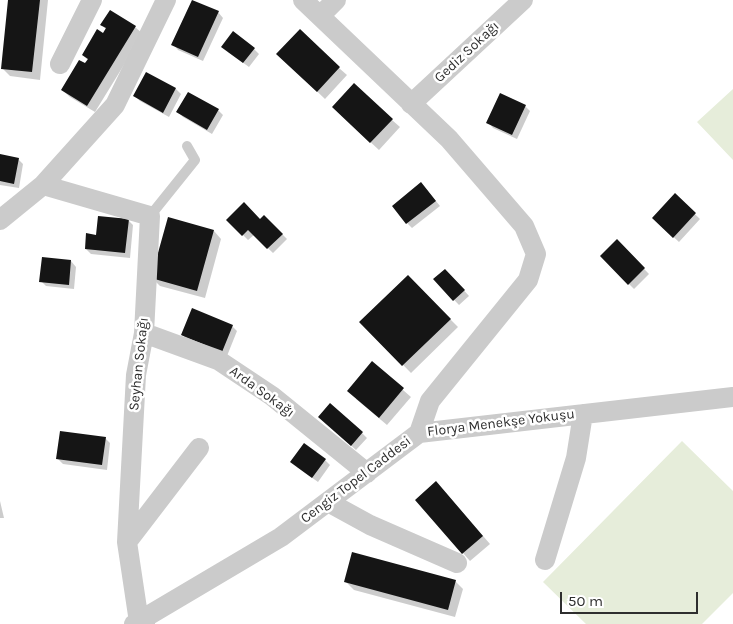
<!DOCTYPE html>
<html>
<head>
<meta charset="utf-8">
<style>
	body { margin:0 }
	#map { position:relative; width:733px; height:624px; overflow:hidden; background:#fff; font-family:Karla,sans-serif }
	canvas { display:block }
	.scale { position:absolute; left:560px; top:592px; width:138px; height:22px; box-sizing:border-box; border:2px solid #2e2e2e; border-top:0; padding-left:6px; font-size:15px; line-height:18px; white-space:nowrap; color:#2e2e2e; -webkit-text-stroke:4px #fff; paint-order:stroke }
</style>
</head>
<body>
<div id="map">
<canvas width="733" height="624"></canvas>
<div class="scale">50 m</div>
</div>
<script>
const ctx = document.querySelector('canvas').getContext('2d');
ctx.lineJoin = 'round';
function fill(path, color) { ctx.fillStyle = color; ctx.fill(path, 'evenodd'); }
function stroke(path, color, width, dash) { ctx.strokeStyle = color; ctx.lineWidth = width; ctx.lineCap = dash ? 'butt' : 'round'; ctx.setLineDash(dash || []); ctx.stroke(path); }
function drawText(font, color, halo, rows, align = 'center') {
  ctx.font = font + ' Karla,sans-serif'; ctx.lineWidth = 5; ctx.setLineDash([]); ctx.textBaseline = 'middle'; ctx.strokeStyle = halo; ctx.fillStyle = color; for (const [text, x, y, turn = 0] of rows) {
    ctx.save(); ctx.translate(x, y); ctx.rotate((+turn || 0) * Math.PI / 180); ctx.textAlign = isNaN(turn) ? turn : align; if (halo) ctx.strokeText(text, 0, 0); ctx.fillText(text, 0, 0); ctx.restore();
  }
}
const green = new Path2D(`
	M 733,89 L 733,160 L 697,122 Z
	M 682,441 L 733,491 L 733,593 L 702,624 L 586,624 L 543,582 Z`);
const shadow = new Path2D(`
	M 9,0 L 48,0 L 40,80 L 10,76 L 2,68 Z
	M 218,12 L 223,18 L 203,61 L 178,50 L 173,44 Z
	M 102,25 L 135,27 L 143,34 L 95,112 L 70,97 L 62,90 L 88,60 L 83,55 L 107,30 Z
	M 254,49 L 259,54 L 249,67 L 228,52 Z
	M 286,62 L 339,68 L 347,75 L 325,99 Z
	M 146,74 L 176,89 L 181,94 L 169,117 L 140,101 L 135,96 Z
	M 525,106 L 530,111 L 517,139 L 493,128 L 488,122 Z
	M 218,110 L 223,115 L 212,134 L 183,117 L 178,112 Z
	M 341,115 L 392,120 L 400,127 L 379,150 Z
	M 0,156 L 18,159 L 23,164 L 19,188 L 0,185 Z
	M 426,189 L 440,206 L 412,228 L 407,223 Z
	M 675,195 L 700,219 L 679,242 L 653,218 Z
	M 264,216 L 287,239 L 273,253 L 254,235 L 248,240 L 228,220 L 260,220 Z
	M 128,220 L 133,225 L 130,258 L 91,254 L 86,249 L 97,236 Z
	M 214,231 L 221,239 L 205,298 L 160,286 L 152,278 Z
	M 617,241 L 649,274 L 634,289 L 601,256 Z
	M 71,261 L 76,267 L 74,289 L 46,286 L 41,281 Z
	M 450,275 L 469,296 L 459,305 L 435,280 Z
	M 408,277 L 458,327 L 411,373 L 361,322 Z
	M 232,326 L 237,331 L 227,356 L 188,340 L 182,335 Z
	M 372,363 L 411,397 L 387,425 L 356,399 Z
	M 325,422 L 362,433 L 367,438 L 356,450 Z
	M 105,438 L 110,443 L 107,470 L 63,464 L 58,459 Z
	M 325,460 L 330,465 L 318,482 L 297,467 Z
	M 444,491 L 490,544 L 470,561 L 463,553 Z
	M 0,501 L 4,518 L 0,518 Z
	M 455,581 L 463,589 L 455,617 L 354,590 L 346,582 Z`);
const building = new Path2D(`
	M 8,0 L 40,0 L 32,72 L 1,69 Z
	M 192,0 L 219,11 L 198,57 L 171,45 Z
	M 110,10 L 136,26 L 87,106 L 61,90 L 79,60 L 85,63 L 88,59 L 82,55 L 97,29 L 103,33 L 106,28 L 100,25 Z
	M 300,29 L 340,67 L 317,92 L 276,54 Z
	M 233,31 L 255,48 L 243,63 L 221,47 Z
	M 146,72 L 176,88 L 163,113 L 133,96 Z
	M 354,83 L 393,119 L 370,143 L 332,107 Z
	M 188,92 L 219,109 L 207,130 L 176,112 Z
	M 500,93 L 526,105 L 512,135 L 486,123 Z
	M 0,154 L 19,158 L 14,184 L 0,181 Z
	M 421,182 L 436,201 L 406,224 L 392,206 Z
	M 675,193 L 696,213 L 673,238 L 652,218 Z
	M 244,202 L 260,219 L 264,215 L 283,234 L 267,249 L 248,230 L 242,236 L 226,220 Z
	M 98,216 L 129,219 L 125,253 L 85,249 L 86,233 L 96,235 Z
	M 168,217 L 214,230 L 197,291 L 151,278 Z
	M 617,239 L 645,268 L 628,285 L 600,256 Z
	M 42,257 L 71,260 L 69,285 L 39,282 Z
	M 445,269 L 465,290 L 453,301 L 433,279 Z
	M 408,275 L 451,319 L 402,366 L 359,322 Z
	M 192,308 L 233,325 L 222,352 L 181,335 Z
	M 372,361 L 404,388 L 379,418 L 347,391 Z
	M 330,403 L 363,432 L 351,446 L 318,417 Z
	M 60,431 L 106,437 L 102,465 L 56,459 Z
	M 304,443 L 326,459 L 312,478 L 290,462 Z
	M 436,481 L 483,536 L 462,554 L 415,500 Z
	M 352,552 L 456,580 L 448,610 L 344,582 Z`);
const lane = new Path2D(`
	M 150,216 L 195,160 L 187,146`);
const street = new Path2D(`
	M 320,16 L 336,0
	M 60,64 L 92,0
	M 411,104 L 523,0
	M 43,185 L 150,216 L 144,333 L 136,375 L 127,542 L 139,622 L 145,624
	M 0,220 L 43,185 L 115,105 L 166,0
	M 144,333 L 218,360 L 272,396 L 367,473
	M 419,433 L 733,397
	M 328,502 L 370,525 L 457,563
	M 127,542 L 199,448
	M 545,560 L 576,458 L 583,414
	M 134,624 L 281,537 L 419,433 L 430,401 L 528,280 L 536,254 L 524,226 L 449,139 L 303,0`);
const streetNames = [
	["Gediz Sokağı",467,52,-43],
	["Seyhan Sokağı",139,364,-84],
	["Arda Sokağı",262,392,36],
	["Florya Menekşe Yokuşu",501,423,-7],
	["Cengiz Topel Caddesi",356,480,-37]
];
fill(green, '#e6edda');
fill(shadow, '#0003');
fill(building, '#151515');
stroke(lane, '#cbcbcb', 10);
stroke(street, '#cbcbcb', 20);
drawText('14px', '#2e2e2e', '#fff', streetNames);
</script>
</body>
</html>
